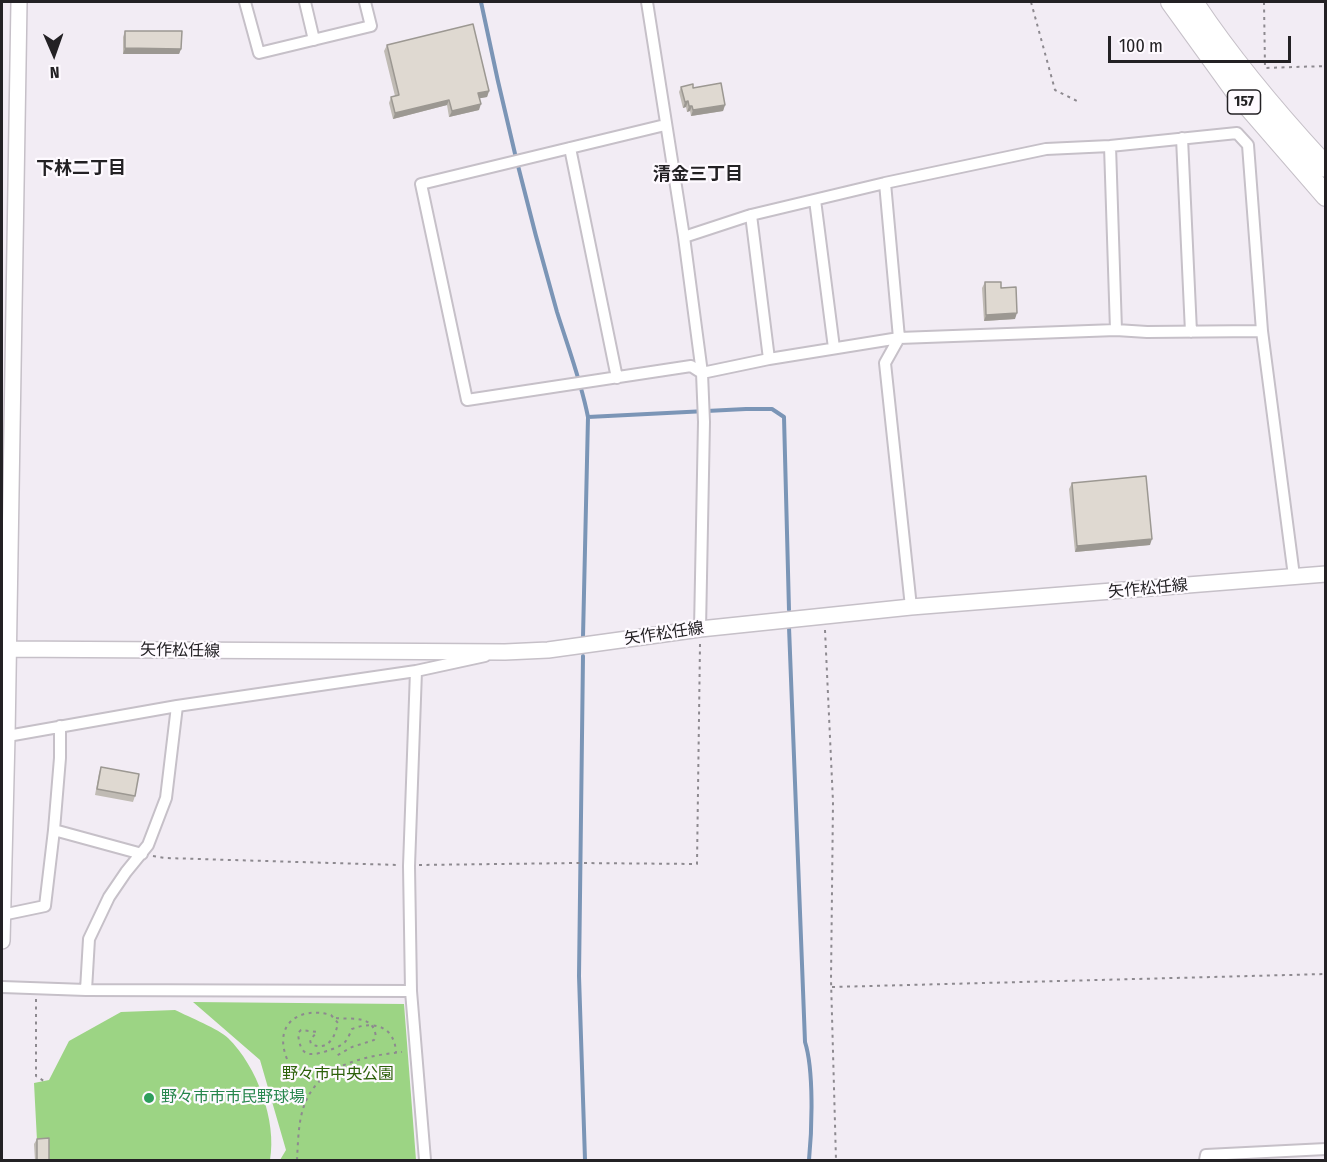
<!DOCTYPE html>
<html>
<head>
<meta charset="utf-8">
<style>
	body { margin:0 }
	#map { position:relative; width:1327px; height:1162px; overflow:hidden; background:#f2ecf4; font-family:"Fira Sans Condensed",sans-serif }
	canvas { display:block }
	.frame { position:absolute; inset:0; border:3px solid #232124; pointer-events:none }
	.north { position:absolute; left:24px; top:24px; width:60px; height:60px; -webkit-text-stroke:4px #fefaff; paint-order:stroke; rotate:178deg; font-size:16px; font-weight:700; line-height:24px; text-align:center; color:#232124 }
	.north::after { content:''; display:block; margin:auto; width:21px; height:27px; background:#232124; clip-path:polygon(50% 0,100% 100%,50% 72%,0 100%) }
	.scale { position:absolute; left:1108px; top:36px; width:183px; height:27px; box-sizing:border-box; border:3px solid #232124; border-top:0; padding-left:8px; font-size:18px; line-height:21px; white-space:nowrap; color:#232124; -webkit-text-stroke:4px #fefaff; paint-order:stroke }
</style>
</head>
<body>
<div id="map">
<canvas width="1327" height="1162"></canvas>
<div class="frame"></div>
<div class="north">N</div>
<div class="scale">100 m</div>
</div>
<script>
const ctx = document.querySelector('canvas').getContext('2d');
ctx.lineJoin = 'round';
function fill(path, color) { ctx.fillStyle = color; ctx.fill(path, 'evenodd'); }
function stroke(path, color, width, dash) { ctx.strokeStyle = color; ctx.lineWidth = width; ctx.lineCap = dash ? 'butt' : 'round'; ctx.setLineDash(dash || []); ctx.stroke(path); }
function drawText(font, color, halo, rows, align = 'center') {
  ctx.font = font + ' "Fira Sans Condensed","Noto Sans JP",sans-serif'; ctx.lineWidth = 4.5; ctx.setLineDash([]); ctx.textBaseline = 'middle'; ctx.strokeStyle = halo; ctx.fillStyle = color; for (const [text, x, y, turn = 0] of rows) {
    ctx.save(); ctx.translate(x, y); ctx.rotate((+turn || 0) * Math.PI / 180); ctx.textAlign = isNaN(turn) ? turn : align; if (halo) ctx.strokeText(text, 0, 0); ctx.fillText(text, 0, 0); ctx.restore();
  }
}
const green = new Path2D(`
	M 193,1002 L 404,1004 L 416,1160 L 280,1160 L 286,1150 L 260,1060 Z
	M 175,1010 C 189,1017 219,1029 228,1038 C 257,1066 277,1121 270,1160 L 38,1160 L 34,1083 L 49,1080 L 69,1041 L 121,1012 Z`);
const stream = new Path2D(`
	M 481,2 C 502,105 528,211 557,312 C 568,347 581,381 588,417 L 583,637
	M 588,417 L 746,409 L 772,409 L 784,417 L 789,610
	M 789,627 L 805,1042 C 814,1070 812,1130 809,1160
	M 583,656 L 579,976 L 585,1160`);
const path = new Path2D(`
	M 1031,2 L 1055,90 L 1077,101
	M 1264,2 L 1265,68 L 1326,66
	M 825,630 L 833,802 L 831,980 L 836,1160
	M 153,856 L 165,858 L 399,865
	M 419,865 L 578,863 L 697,864 L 700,644
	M 832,987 L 1326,974
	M 36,999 L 36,1076 L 47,1083
	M 336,1018 C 353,1020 373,1014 376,1037 L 374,1040 L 352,1047 L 336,1056
	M 287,1059 C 273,1024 299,1006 331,1015 L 338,1023 C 335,1037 328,1052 311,1044 L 310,1040 L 317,1032 L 301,1030 L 298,1033 C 300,1056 308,1057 327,1051 C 333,1049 341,1046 345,1042 C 348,1039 350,1033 352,1029 C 375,1020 395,1027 396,1053
	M 297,1160 C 298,1144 298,1125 303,1109 C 316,1065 364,1056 402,1052`);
const street = new Path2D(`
	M 245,2 L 259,53 L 371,26 L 365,2
	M 305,2 L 314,40
	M 647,2 L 684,237 L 702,373 L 704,422 L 700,629
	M 665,125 L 421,184 L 467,400 L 691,366 L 702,373 L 769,359 L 751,215
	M 1182,138 L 1191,332
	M 1110,146 L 1116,330
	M 570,148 L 617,378
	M 885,183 L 1046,149 L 1110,146 L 1237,133 L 1248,145 L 1262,331 L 1294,576
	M 815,200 L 834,348
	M 684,237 L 751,215 L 885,183 L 899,338 L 885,363 L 911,607
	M 769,359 L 899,338 L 1116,330 L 1147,332 L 1262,331
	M 2,737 L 177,706 L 416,671
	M 54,830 L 60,758 L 60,726
	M 2,915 L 45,906 L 54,830 L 142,854
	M 2,987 L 86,990 L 411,991
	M 86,990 L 89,939 L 109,897 L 126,872 L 148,845 L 166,798 L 177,706
	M 425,1160 L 411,991 L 409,866 L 416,671 L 485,656
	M 1205,1160 L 1206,1155 L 1326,1149`);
const secondary = new Path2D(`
	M 2,649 L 505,652 L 548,650 L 700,629 L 911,607 L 1326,574
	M 2,941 L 7,736 L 19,2`);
const highway = new Path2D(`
	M 1171,2 L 1236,92 L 1326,196
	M 1193,2 C 1232,61 1277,114 1326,167`);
const wall = new Path2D(`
	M 125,31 L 181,49 L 179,54 L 123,54 L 123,37 Z
	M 387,45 L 489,91 L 487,97 L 479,98 L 479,110 L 449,117 L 447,105 L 393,119 L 389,103 L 391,97 L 395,96 L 384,51 Z
	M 681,87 L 693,88 L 725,105 L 723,111 L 691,116 L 690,111 L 687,112 L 686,107 L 683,108 L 679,92 Z
	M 985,282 L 1001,288 L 1015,319 L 984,321 L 982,288 Z
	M 1072,483 L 1150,545 L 1075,552 L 1069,489 Z
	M 101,767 L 135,796 L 133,802 L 95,795 L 99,773 Z
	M 37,1139 L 49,1161 L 35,1161 L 34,1144 Z`);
const shadedWall = new Path2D(`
	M 125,48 L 181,49 L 179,54 L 123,54 Z
	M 489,91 L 487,97 L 476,99 L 478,93 Z
	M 449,100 L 447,105 L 393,119 L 395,113 Z
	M 688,101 L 686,107 L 683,108 L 685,102 Z
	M 481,104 L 479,110 L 449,117 L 452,111 Z
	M 725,105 L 723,111 L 691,116 L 693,110 Z
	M 689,106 L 692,106 L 690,111 L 687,112 Z
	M 1017,313 L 1015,319 L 984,321 L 986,315 Z
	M 1152,539 L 1150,545 L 1075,552 L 1077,546 Z`);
const building = new Path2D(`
	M 473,24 L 489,91 L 478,93 L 481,104 L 452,111 L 449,100 L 395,113 L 391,97 L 399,95 L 387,45 Z
	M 125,31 L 182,31 L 181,49 L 125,48 Z
	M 721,83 L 725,105 L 693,110 L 692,106 L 689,106 L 688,101 L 685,102 L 681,87 L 693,84 L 693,88 Z
	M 985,282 L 1001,282 L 1001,288 L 1016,287 L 1017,313 L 986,315 Z
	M 1146,476 L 1152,539 L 1077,546 L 1072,483 Z
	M 101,767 L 139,774 L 135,796 L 97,789 Z
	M 49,1138 L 49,1161 L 37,1161 L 37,1139 Z`);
const markers = [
	[149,1098,6,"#2e9e5b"]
];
const shields = [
	[1244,102,33]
];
const shieldNames = [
	["157",1244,102]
];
const streetNames = [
	["矢作松任線",1148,589,-5],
	["矢作松任線",664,634,-8],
	["矢作松任線",180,651,1]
];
const parkNames = [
	["野々市中央公園",338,1075]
];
const leisureNames = [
	["野々市市市民野球場",161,1098]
];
const neighbourhoodNames = [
	["下林二丁目",81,169],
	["清金三丁目",698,175]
];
fill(green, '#9cd484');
stroke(stream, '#7b95b6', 4);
stroke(street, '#c6c0c8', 14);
stroke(secondary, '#c6c0c8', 18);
stroke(highway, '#c6c0c8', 22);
stroke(path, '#8d898f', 2, [3, 4.5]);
stroke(street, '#fff', 10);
stroke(secondary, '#fff', 15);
stroke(highway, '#fff', 20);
fill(wall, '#c0bbb4');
fill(shadedWall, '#9c9892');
fill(building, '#dfd9d1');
stroke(building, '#9c9892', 1.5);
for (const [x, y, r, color] of markers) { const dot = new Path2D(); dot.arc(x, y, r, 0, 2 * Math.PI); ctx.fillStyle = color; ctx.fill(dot); stroke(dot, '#fefaff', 2); }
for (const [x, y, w] of shields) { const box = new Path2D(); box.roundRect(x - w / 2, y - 12, w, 24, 4.5); ctx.fillStyle = '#fefaff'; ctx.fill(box); stroke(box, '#232124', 1.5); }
drawText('bold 15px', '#232124', null, shieldNames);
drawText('16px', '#232124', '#fefaff', streetNames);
drawText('16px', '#2d610b', '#fefaff', parkNames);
drawText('16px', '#27864d', '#fefaff', leisureNames, 'left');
drawText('bold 18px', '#232124', '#fefaff', neighbourhoodNames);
</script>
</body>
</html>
